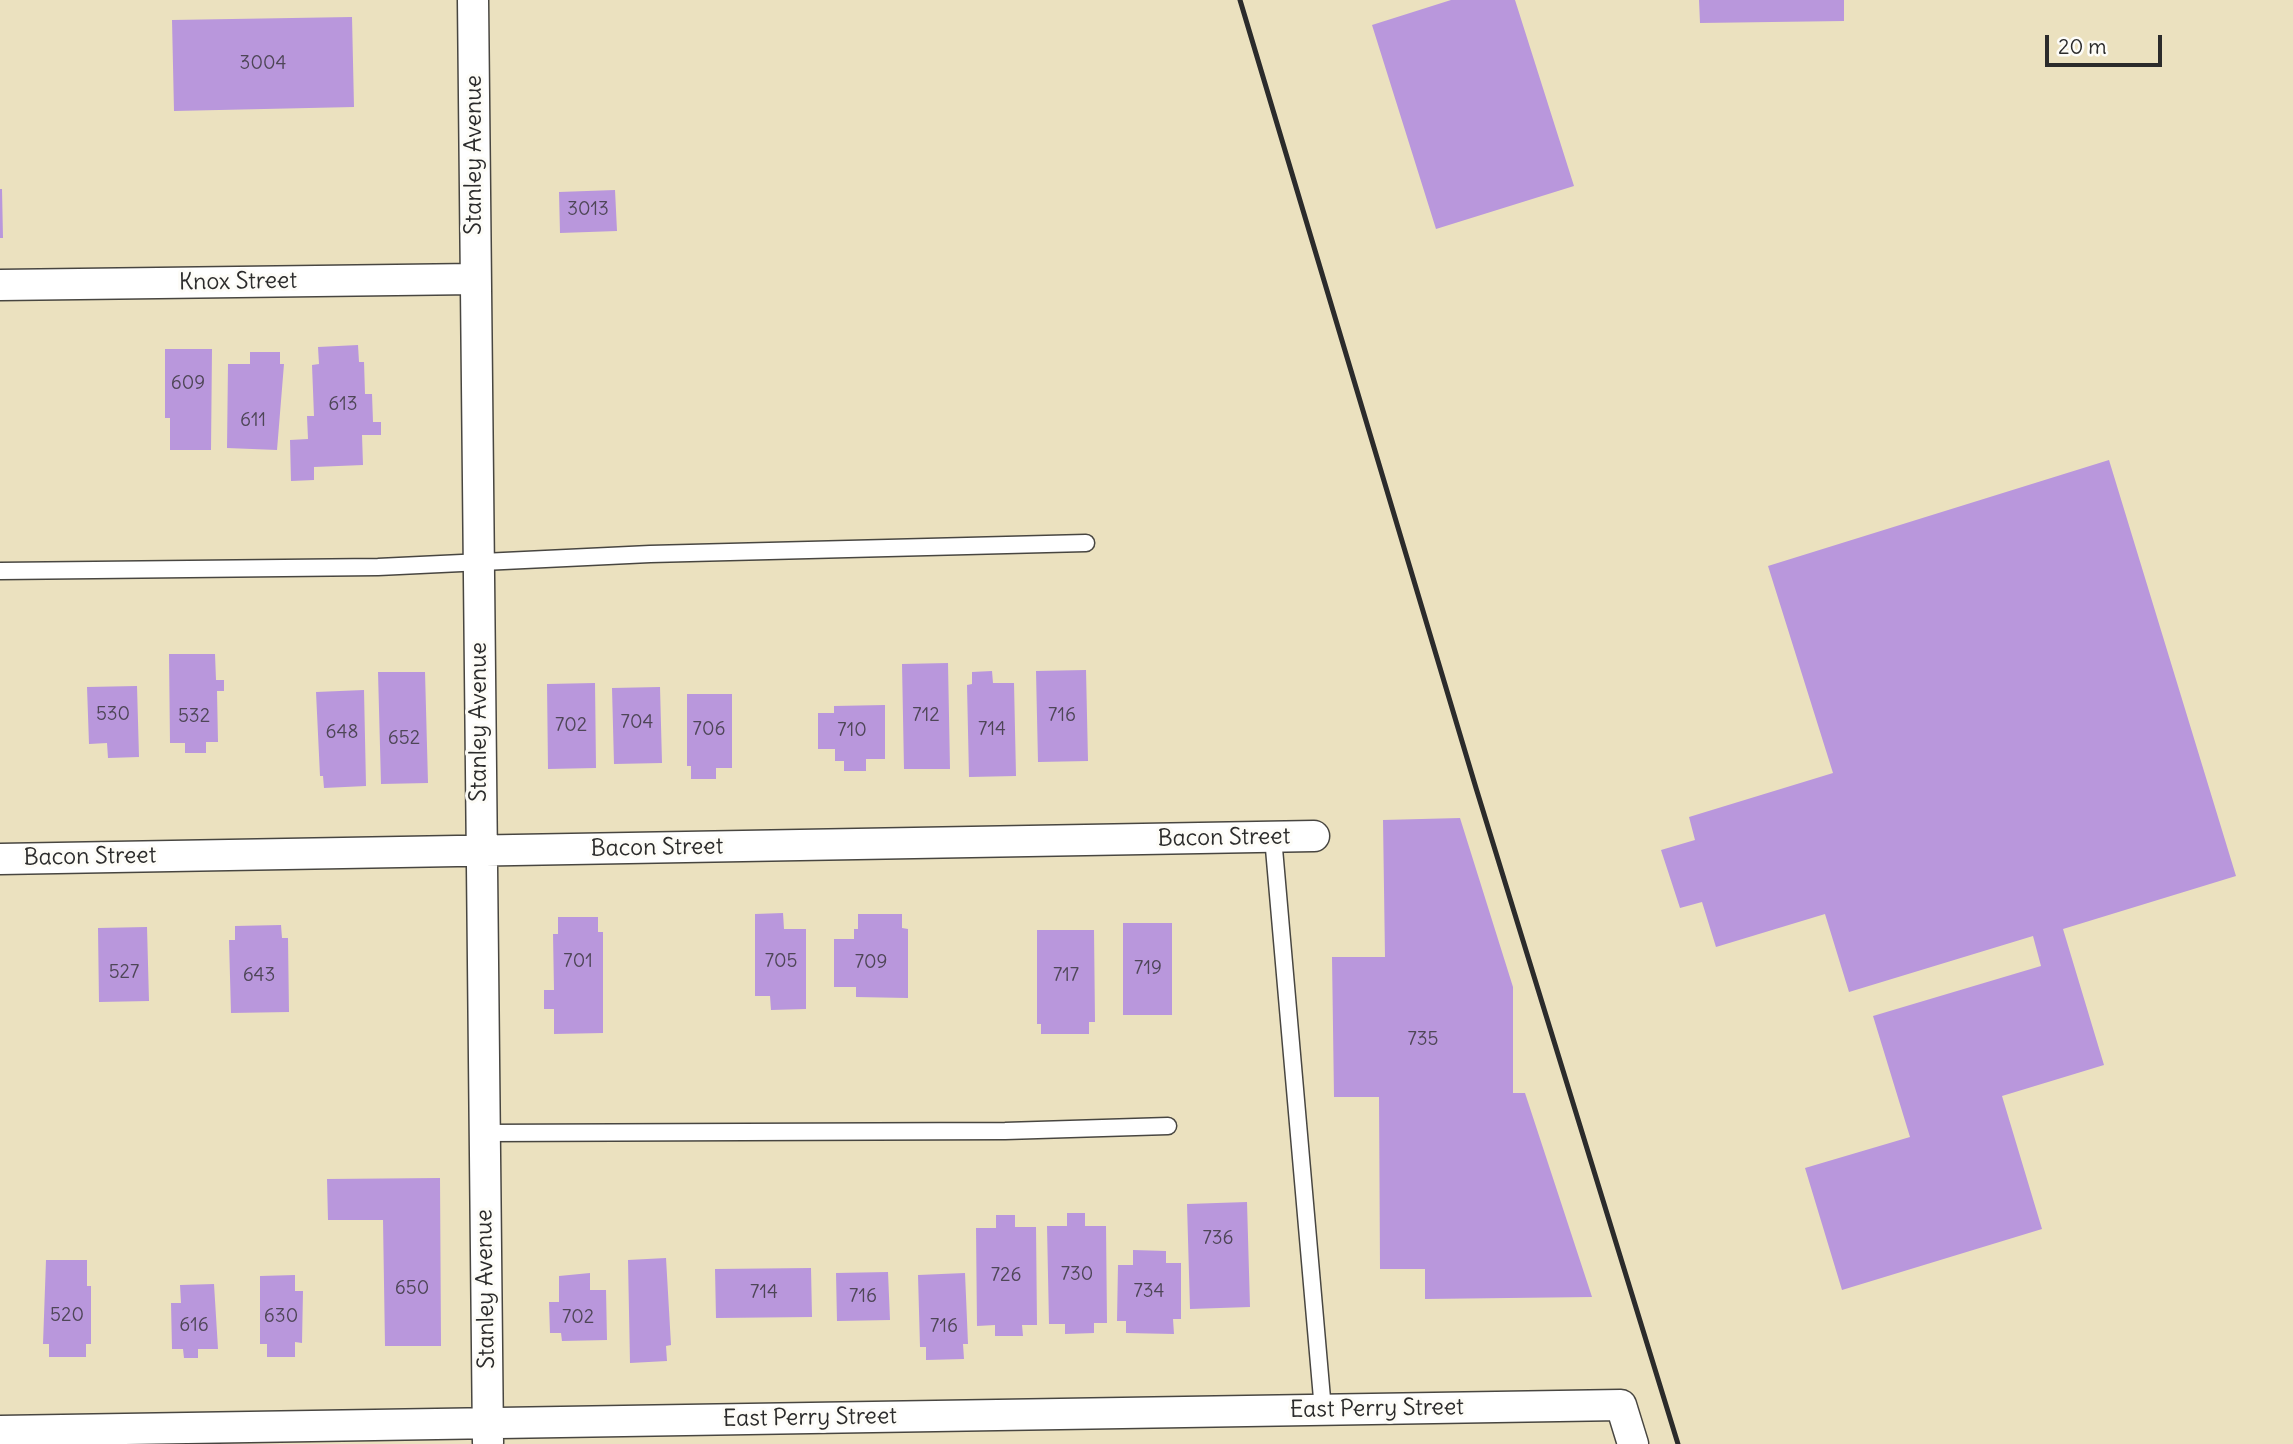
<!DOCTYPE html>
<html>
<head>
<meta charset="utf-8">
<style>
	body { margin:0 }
	#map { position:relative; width:2293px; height:1444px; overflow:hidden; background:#ebe1bf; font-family:Delius,sans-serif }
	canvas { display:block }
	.scale { position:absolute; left:2045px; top:35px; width:117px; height:32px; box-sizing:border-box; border:4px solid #2b2b2b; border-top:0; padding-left:9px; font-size:21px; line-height:24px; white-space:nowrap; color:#2b2b2b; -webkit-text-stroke:5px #fdfcf7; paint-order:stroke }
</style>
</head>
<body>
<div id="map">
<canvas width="2293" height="1444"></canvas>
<div class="scale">20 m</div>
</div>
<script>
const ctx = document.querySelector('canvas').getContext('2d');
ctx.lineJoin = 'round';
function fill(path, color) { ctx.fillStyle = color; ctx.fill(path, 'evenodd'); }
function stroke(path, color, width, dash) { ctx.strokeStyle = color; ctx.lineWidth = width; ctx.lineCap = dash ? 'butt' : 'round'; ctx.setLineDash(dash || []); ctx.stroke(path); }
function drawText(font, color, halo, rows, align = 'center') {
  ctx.font = font + ' Delius,sans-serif'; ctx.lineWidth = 6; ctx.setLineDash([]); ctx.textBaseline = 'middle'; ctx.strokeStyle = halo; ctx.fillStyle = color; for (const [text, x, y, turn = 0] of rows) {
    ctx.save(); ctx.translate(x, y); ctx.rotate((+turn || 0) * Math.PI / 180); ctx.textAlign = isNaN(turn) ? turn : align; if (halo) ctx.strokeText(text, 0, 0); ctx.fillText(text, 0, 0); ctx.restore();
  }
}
const building = new Path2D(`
	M 1451,0 L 1515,0 L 1574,186 L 1436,229 L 1372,25 Z
	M 1699,0 L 1844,0 L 1844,21 L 1700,23 Z
	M 352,17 L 354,107 L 174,111 L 172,20 Z
	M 0,189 L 2,189 L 3,238 L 0,238 Z
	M 615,190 L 617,231 L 560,233 L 559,192 Z
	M 358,345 L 359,362 L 364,362 L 365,394 L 372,394 L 373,422 L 381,422 L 381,435 L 362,435 L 363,465 L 314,467 L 314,480 L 291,481 L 290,440 L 308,439 L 307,416 L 314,416 L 312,365 L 319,364 L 318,347 Z
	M 165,349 L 212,349 L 211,450 L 170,450 L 170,418 L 165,418 Z
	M 250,352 L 280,352 L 280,364 L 284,364 L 277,450 L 227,448 L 228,364 L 250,364 Z
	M 2109,460 L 2236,876 L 2063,929 L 2104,1065 L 2002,1096 L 2042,1229 L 1842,1290 L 1805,1168 L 1910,1137 L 1873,1016 L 2041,966 L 2033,936 L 1849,992 L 1825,914 L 1716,947 L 1702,902 L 1680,908 L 1661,850 L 1695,840 L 1689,817 L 1833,773 L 1768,566 Z
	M 169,654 L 215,654 L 216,680 L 224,680 L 224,691 L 217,691 L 218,742 L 206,742 L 206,753 L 185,753 L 185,743 L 170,743 Z
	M 948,663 L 950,769 L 904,769 L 902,664 Z
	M 1086,670 L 1088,761 L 1038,762 L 1036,671 Z
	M 992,671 L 993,683 L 1014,683 L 1016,776 L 969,777 L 967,685 L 972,684 L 972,672 Z
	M 378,672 L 425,672 L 428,783 L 381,784 Z
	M 595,683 L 596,768 L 548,769 L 547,684 Z
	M 137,686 L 139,757 L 108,758 L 107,743 L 89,744 L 87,687 Z
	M 660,687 L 662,763 L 614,764 L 612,688 Z
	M 364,690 L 366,786 L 324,788 L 323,776 L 320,776 L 316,692 Z
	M 687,694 L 732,694 L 732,768 L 716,768 L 716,779 L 691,779 L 691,766 L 687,766 Z
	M 885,705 L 885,759 L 866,759 L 866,771 L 844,771 L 844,761 L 835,761 L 835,749 L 818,749 L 818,713 L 834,713 L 834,706 Z
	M 1460,818 L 1513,987 L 1513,1093 L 1525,1093 L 1592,1297 L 1425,1299 L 1425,1269 L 1380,1269 L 1379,1097 L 1334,1097 L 1332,957 L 1385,957 L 1383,820 Z
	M 783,913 L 784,929 L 806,929 L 806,1009 L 771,1010 L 770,996 L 755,996 L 755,914 Z
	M 858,914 L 902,914 L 902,928 L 908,929 L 908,998 L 856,997 L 856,987 L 834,987 L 834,939 L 854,939 L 854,929 L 858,929 Z
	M 558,917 L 598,917 L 598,932 L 603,932 L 603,1033 L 554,1034 L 554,1009 L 544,1009 L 544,990 L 554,990 L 553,934 L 558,934 Z
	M 1123,923 L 1172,923 L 1172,1015 L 1123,1015 Z
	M 281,925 L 282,938 L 288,938 L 289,1012 L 231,1013 L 229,940 L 235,940 L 235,926 Z
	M 147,927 L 149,1001 L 99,1002 L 98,928 Z
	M 1037,930 L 1094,930 L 1095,1022 L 1089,1022 L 1089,1034 L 1041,1034 L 1041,1024 L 1037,1024 Z
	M 440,1178 L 441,1346 L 385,1346 L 383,1220 L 328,1220 L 327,1179 Z
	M 1247,1202 L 1250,1307 L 1190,1309 L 1187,1204 Z
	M 1067,1213 L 1085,1213 L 1085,1226 L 1106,1226 L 1107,1323 L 1094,1323 L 1094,1333 L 1065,1334 L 1065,1324 L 1049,1324 L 1047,1226 L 1067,1226 Z
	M 996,1215 L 1015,1215 L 1015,1227 L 1036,1227 L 1037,1325 L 1022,1325 L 1023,1336 L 995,1336 L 995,1325 L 977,1326 L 976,1228 L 996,1228 Z
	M 1133,1250 L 1166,1251 L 1166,1263 L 1181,1263 L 1181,1319 L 1173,1319 L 1174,1334 L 1126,1333 L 1126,1321 L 1117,1321 L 1118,1265 L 1133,1265 Z
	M 666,1258 L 671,1345 L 666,1346 L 667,1361 L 630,1363 L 628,1260 Z
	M 46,1260 L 87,1260 L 87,1286 L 91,1286 L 91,1344 L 86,1344 L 86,1357 L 49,1357 L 49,1344 L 43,1344 Z
	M 811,1268 L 812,1317 L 716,1318 L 715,1269 Z
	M 888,1272 L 890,1320 L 837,1321 L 836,1273 Z
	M 590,1273 L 590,1290 L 606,1290 L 607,1340 L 562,1341 L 561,1333 L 550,1333 L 549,1302 L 559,1302 L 559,1276 Z
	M 965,1273 L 968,1344 L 963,1344 L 964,1359 L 926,1360 L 926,1347 L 920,1347 L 918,1275 Z
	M 295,1275 L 295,1291 L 303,1291 L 302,1343 L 295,1342 L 295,1357 L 267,1357 L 267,1344 L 260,1344 L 260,1276 Z
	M 214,1284 L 218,1349 L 198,1349 L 198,1358 L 184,1358 L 183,1349 L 172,1349 L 171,1303 L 181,1303 L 180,1285 Z`);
const lane = new Path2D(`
	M 0,571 L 378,567 L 650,554 L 1086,543
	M 1273,837 L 1323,1410
	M 484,1133 L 1005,1131 L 1168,1126`);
const street = new Path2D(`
	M 473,0 L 488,1442
	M 0,285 L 475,279
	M 0,859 L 1314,836
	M 0,1431 L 1621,1405 L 1633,1444`);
const rail = new Path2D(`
	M 1240,0 L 1476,788 L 1678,1444`);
const numberNames = [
	["3004",263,64],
	["3013",588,210],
	["609",188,384],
	["613",343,405],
	["611",253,421],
	["530",113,715],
	["712",926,716],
	["716",1062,716],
	["532",194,717],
	["704",637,723],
	["702",571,726],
	["706",709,730],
	["714",992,730],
	["710",852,731],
	["648",342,733],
	["652",404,739],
	["701",578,962],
	["705",781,962],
	["709",871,963],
	["719",1148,969],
	["527",124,973],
	["643",259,976],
	["717",1066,976],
	["735",1423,1040],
	["736",1218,1239],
	["730",1077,1275],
	["726",1006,1276],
	["650",412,1289],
	["734",1149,1292],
	["714",764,1293],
	["716",863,1297],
	["520",67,1316],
	["630",281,1317],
	["702",578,1318],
	["616",194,1326],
	["716",944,1327]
];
const streetNames = [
	["Stanley Avenue",474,155,-90],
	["Knox Street",238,282,-1],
	["Stanley Avenue",479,722,-90],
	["Bacon Street",1224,838,-1],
	["Bacon Street",657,848,-1],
	["Bacon Street",90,857,-1],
	["Stanley Avenue",486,1289,-91],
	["East Perry Street",1377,1409,-1],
	["East Perry Street",810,1418,-1]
];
fill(building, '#b997dc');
stroke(lane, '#484641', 19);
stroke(street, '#484641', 33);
stroke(lane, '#fff', 16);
stroke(street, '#fff', 30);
stroke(rail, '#2b2b2b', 5);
drawText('19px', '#4e4657', null, numberNames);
drawText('23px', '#2b2b2b', '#fdfcf7', streetNames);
</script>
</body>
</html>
